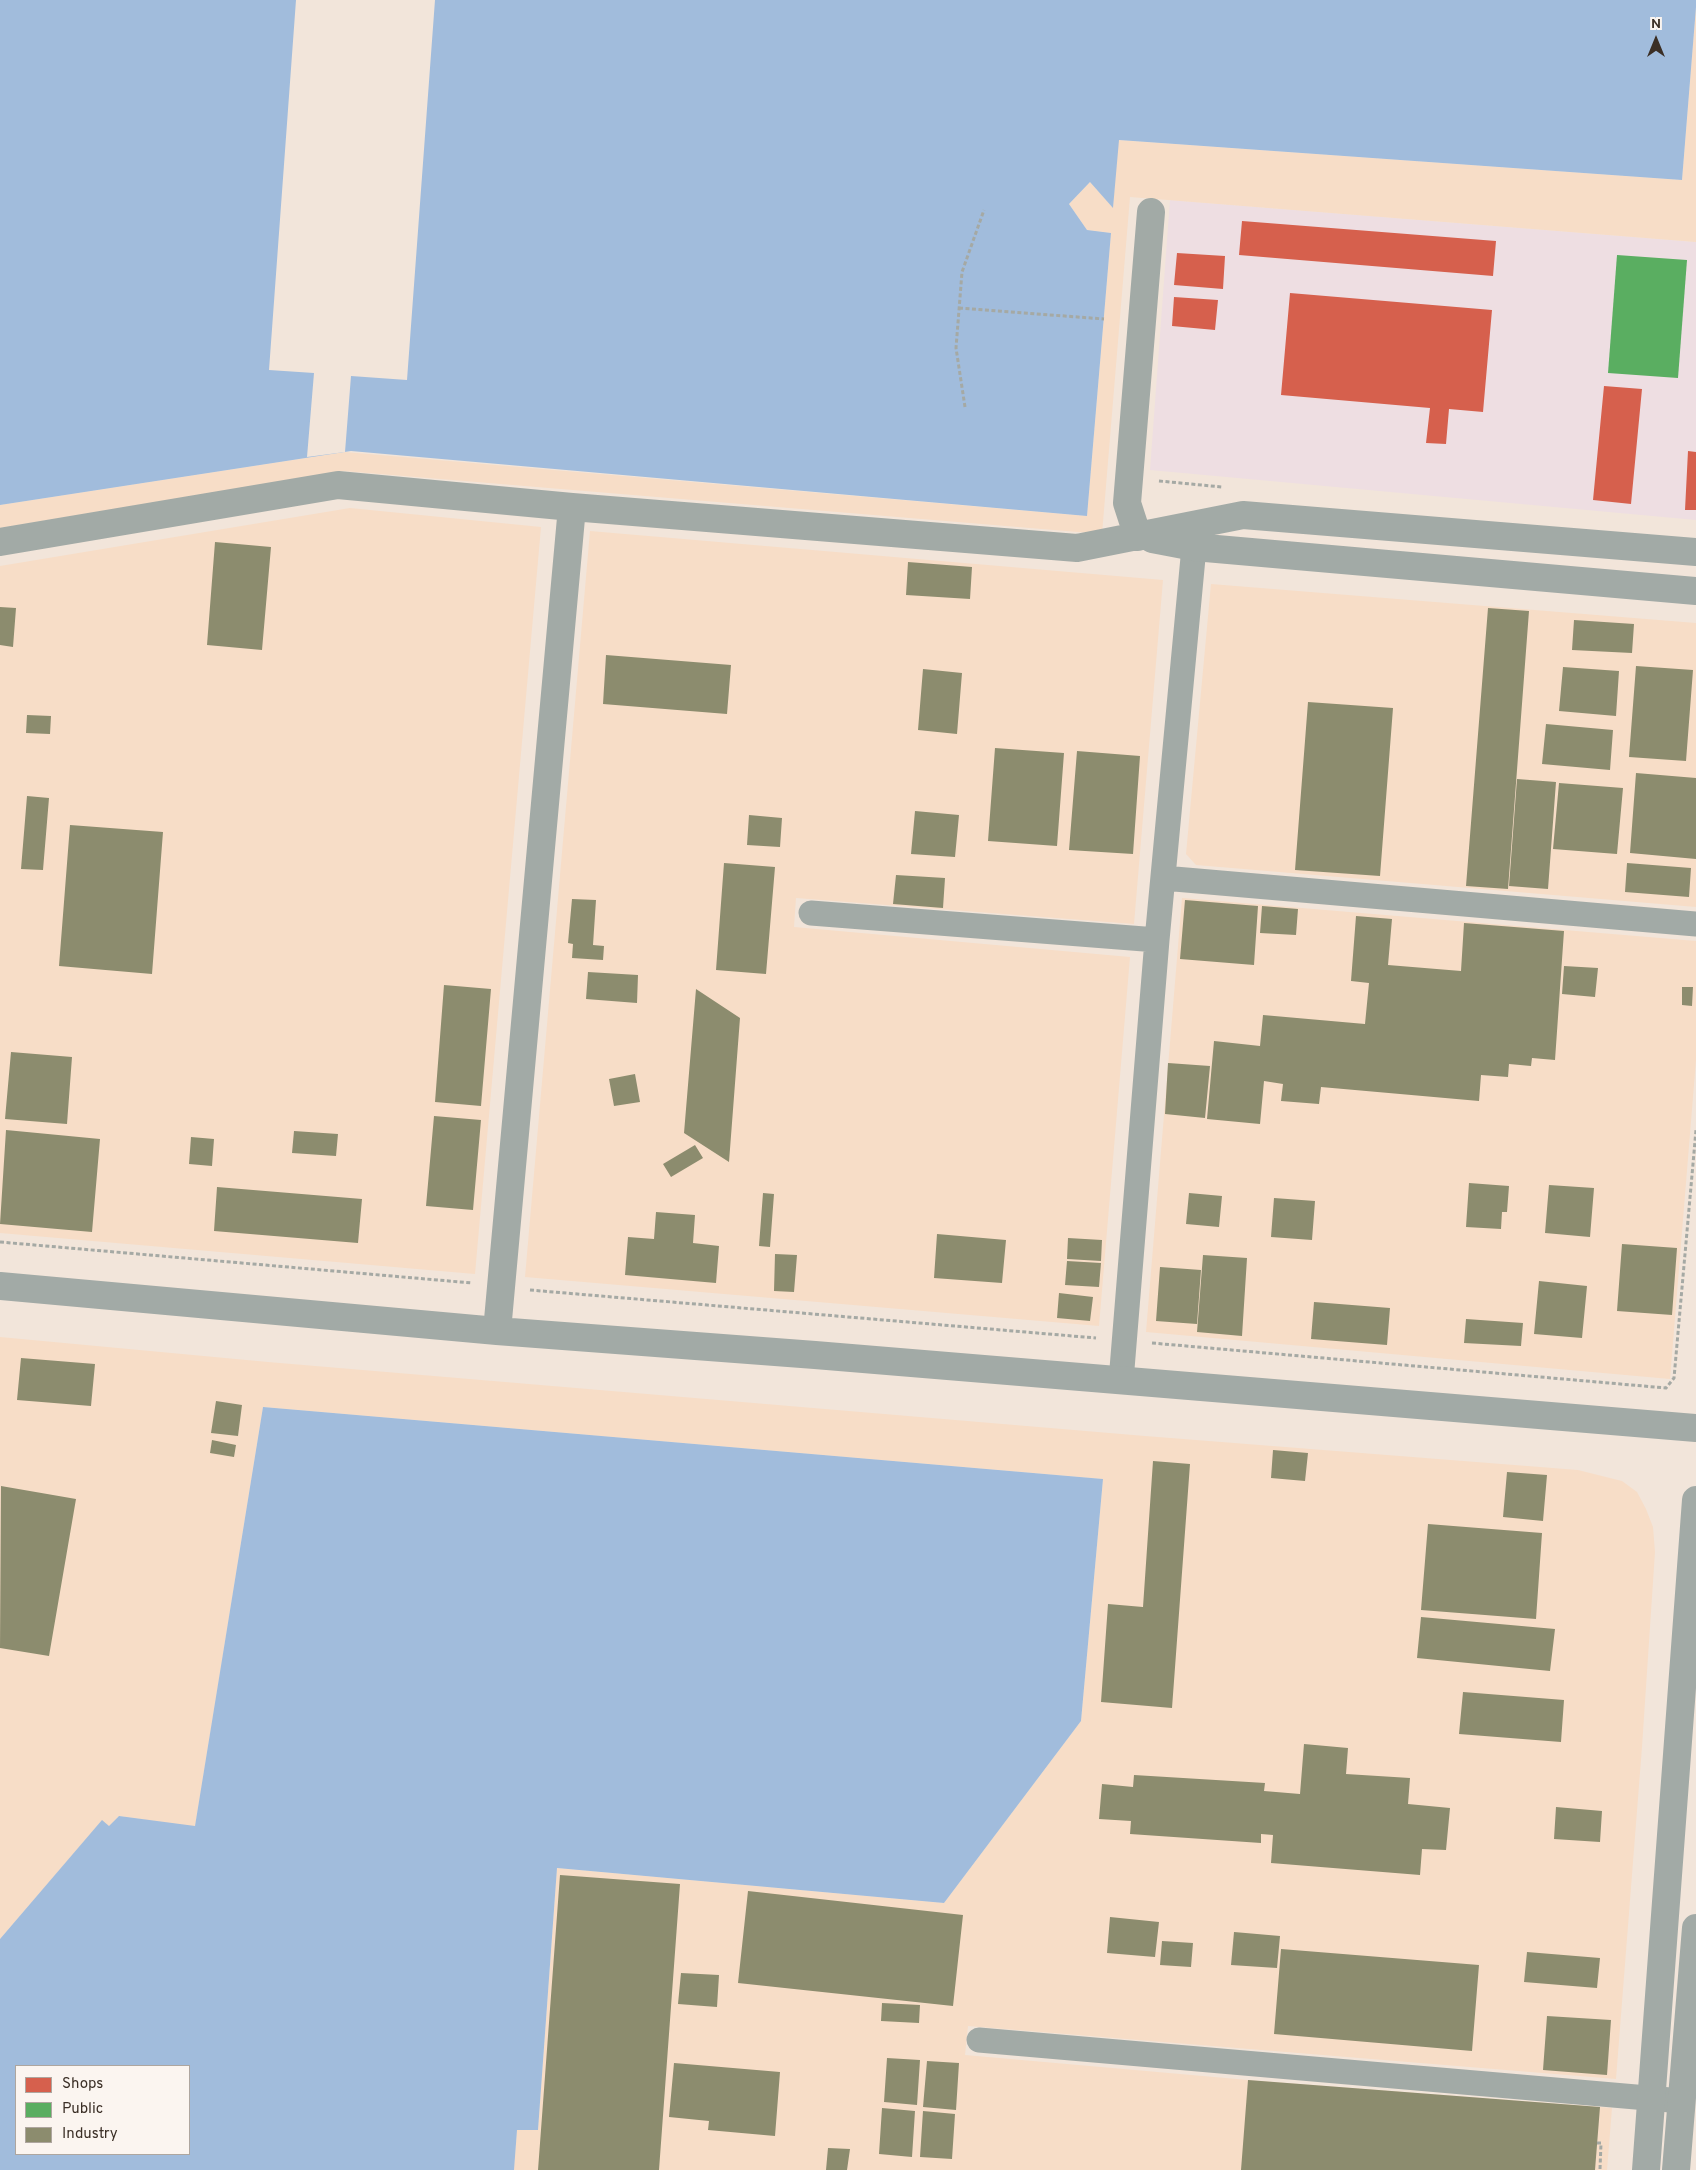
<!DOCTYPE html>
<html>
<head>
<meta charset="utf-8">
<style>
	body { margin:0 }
	#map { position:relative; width:1696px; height:2170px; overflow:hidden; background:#f2e5da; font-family:Overpass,sans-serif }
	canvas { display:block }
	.legend { position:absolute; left:15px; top:2065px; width:175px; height:90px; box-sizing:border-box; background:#fbf5f0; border:1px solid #aea69f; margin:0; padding:6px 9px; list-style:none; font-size:15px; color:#3b2f26 }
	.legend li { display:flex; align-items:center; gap:10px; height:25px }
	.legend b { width:25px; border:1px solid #aea69f }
	.north { position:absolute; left:1631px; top:15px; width:50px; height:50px; -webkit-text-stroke:4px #fbf5f0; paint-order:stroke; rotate:0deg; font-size:14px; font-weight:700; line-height:20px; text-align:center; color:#3b2f26 }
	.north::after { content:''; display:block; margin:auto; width:18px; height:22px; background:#3b2f26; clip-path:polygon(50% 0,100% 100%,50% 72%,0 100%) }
</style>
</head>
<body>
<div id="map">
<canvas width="1696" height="2170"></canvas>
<ul class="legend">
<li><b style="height:14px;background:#d6604d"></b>Shops</li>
<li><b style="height:14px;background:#5aae61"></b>Public</li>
<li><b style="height:14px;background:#8c8c6e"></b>Industry</li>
</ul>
<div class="north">N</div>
</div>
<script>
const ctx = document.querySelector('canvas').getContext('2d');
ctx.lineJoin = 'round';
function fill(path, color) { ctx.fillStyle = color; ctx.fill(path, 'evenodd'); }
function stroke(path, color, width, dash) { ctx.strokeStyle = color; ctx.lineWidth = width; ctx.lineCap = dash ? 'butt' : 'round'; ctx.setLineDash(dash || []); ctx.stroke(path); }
const commercial = new Path2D(`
	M 1170,200 L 1696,242 L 1696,520 L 1150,470 Z`);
const built = new Path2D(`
	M 1696,7 L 1696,242 L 1130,197 L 1102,534 L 344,471 L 0,528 L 0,505 L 345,452 L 1087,516 L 1111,233 L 1087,230 L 1069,204 L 1090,182 L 1113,207 L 1118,140 L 1682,180 Z
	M 350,508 L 541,527 L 475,1274 L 0,1233 L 0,566 Z
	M 590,531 L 1163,580 L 1134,924 L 796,898 L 794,927 L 1130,957 L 1099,1326 L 525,1277 Z
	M 1211,584 L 1696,623 L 1696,907 L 1196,865 L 1186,854 Z
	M 1182,898 L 1696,941 L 1696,1060 L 1670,1379 L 1146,1332 Z
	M 0,1337 L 268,1362 L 1145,1436 L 1578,1470 L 1622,1481 L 1637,1492 L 1646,1509 L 1653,1527 L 1655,1552 L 1642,1747 L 1616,2079 L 968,2026 L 965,2055 L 1248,2080 L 1612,2108 L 1607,2170 L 514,2170 L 517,2129 L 538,2130 L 557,1868 L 944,1903 L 1081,1721 L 1103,1479 L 263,1407 L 195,1827 L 119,1816 L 109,1827 L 102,1821 L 0,1939 Z`);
const water = new Path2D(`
	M 0,0 L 1696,0 L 1696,7 L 1682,180 L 1119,140 L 1113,208 L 1090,182 L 1069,204 L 1087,230 L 1111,233 L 1087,516 L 351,451 L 0,505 Z
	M 263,1407 L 1103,1479 L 1081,1721 L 944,1903 L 557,1868 L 538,2130 L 517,2130 L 514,2170 L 0,2170 L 0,1939 L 102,1820 L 109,1826 L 119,1816 L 195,1826 ZM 189,2066 L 189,2154 L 16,2154 L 16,2066 Z`);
const pier = new Path2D(`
	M 296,0 L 435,0 L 407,380 L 351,376 L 345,452 L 307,457 L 314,373 L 269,370 Z`);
const shops = new Path2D(`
	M 1242,221 L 1496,241 L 1493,276 L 1239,255 Z
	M 1177,253 L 1225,256 L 1223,289 L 1174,285 Z
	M 1290,293 L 1492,310 L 1483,412 L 1449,409 L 1446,444 L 1426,443 L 1430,408 L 1281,395 Z
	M 1174,297 L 1218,300 L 1215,330 L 1172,326 Z
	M 1604,386 L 1642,389 L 1631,504 L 1593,500 Z
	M 1688,451 L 1696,452 L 1696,510 L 1685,510 Z`);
const public = new Path2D(`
	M 1617,255 L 1687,260 L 1678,378 L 1608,373 Z`);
const industry = new Path2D(`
	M 215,542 L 271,547 L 262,650 L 207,645 Z
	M 908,562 L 972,567 L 970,599 L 906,595 Z
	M 0,607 L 16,608 L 13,647 L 0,645 Z
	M 1488,608 L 1529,611 L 1508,889 L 1466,886 Z
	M 1574,620 L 1634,624 L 1632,653 L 1572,650 Z
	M 606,655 L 731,665 L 727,714 L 603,704 Z
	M 1636,666 L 1693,670 L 1686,761 L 1629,757 Z
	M 1563,667 L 1619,671 L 1616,716 L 1559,711 Z
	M 923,669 L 962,673 L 957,734 L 918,730 Z
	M 1308,702 L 1393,708 L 1380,876 L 1295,870 Z
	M 27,715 L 51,716 L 50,734 L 26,733 Z
	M 1546,724 L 1613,730 L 1610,770 L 1542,764 Z
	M 995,748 L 1064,753 L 1057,846 L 988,841 Z
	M 1077,751 L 1140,756 L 1133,854 L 1069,850 Z
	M 1636,773 L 1696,778 L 1696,859 L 1630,853 Z
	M 1517,779 L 1556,782 L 1548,889 L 1509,886 Z
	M 1559,783 L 1623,788 L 1617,854 L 1553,849 Z
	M 27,796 L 49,798 L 43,870 L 21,869 Z
	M 915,811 L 959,815 L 955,857 L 911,854 Z
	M 749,815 L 782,818 L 780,847 L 747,845 Z
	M 70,825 L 163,832 L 152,974 L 59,966 Z
	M 724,863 L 775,867 L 766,974 L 716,970 Z
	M 1627,863 L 1691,868 L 1689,897 L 1625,892 Z
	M 896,875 L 945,878 L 943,908 L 893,904 Z
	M 572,899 L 596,900 L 593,945 L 604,946 L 603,960 L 572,958 L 573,944 L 568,943 Z
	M 1185,900 L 1258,906 L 1254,965 L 1180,959 Z
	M 1262,906 L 1298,909 L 1296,935 L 1260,933 Z
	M 1356,916 L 1392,919 L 1388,965 L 1461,971 L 1464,923 L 1564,931 L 1555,1060 L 1532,1058 L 1531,1066 L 1509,1064 L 1508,1077 L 1481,1075 L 1479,1101 L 1321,1087 L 1319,1104 L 1281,1101 L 1283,1084 L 1264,1081 L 1260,1124 L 1207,1119 L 1214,1041 L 1260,1046 L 1263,1015 L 1365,1024 L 1369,983 L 1351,981 Z
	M 1564,966 L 1598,968 L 1595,997 L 1562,994 Z
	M 588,972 L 638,975 L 637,1003 L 586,999 Z
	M 444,985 L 491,989 L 481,1106 L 435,1102 Z
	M 1682,987 L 1693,987 L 1692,1006 L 1682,1005 Z
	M 696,989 L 740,1018 L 729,1162 L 684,1133 Z
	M 11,1052 L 72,1057 L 67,1124 L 5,1119 Z
	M 1168,1063 L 1210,1066 L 1205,1118 L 1165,1114 Z
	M 635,1074 L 640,1102 L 614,1106 L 609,1079 Z
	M 434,1116 L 481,1120 L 473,1210 L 426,1206 Z
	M 6,1130 L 100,1139 L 92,1232 L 0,1224 Z
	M 294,1131 L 338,1134 L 336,1156 L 292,1153 Z
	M 191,1137 L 214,1139 L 212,1166 L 189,1164 Z
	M 695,1145 L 703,1158 L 671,1177 L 663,1164 Z
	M 1469,1183 L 1509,1186 L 1507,1212 L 1502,1212 L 1501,1229 L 1466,1227 Z
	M 1549,1185 L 1594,1188 L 1590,1237 L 1545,1233 Z
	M 217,1187 L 362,1199 L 358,1243 L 214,1231 Z
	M 763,1193 L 774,1194 L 770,1247 L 759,1246 Z
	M 1189,1193 L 1222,1196 L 1219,1227 L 1186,1224 Z
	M 1274,1198 L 1315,1201 L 1312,1240 L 1271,1237 Z
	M 656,1212 L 695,1215 L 693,1243 L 719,1246 L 716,1283 L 625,1275 L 628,1237 L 654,1239 Z
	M 937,1234 L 1006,1240 L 1002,1283 L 934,1278 Z
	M 1068,1238 L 1102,1240 L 1101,1261 L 1067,1259 Z
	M 1622,1244 L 1677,1248 L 1672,1315 L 1617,1311 Z
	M 775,1254 L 797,1255 L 794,1292 L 774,1291 Z
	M 1203,1255 L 1247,1258 L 1242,1336 L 1197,1332 Z
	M 1067,1261 L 1101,1263 L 1099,1287 L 1065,1285 Z
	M 1160,1267 L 1201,1270 L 1197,1324 L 1156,1321 Z
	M 1539,1281 L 1587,1286 L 1582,1338 L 1534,1334 Z
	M 1059,1293 L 1093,1297 L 1090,1321 L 1057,1318 Z
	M 1314,1302 L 1390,1308 L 1387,1345 L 1311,1339 Z
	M 1466,1319 L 1523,1323 L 1521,1346 L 1464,1343 Z
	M 21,1358 L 95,1364 L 91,1406 L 17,1400 Z
	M 216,1401 L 242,1405 L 238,1436 L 211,1433 Z
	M 212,1440 L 236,1445 L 234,1457 L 210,1453 Z
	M 1273,1450 L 1308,1453 L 1305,1481 L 1271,1478 Z
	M 1153,1461 L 1190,1464 L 1172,1708 L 1101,1702 L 1108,1604 L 1143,1607 Z
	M 1507,1472 L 1547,1475 L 1543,1521 L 1503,1517 Z
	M 1,1486 L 76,1499 L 49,1656 L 0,1648 Z
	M 1428,1524 L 1542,1533 L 1536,1619 L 1421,1610 Z
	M 1421,1617 L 1555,1629 L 1550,1671 L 1417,1658 Z
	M 1463,1692 L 1564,1700 L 1561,1742 L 1459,1734 Z
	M 1304,1744 L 1348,1748 L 1346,1774 L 1410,1778 L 1408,1804 L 1450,1808 L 1446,1850 L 1422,1849 L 1420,1875 L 1271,1863 L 1273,1835 L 1261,1834 L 1261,1843 L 1130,1834 L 1131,1821 L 1099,1819 L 1102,1784 L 1133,1787 L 1134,1775 L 1265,1783 L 1264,1791 L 1300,1794 Z
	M 1556,1807 L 1602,1811 L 1600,1842 L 1554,1839 Z
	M 560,1875 L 680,1884 L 659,2170 L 538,2170 Z
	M 748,1891 L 963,1915 L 953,2006 L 738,1983 Z
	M 1110,1917 L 1159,1922 L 1155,1957 L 1107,1953 Z
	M 1234,1932 L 1280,1936 L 1277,1968 L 1231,1965 Z
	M 1162,1941 L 1193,1943 L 1191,1967 L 1160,1965 Z
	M 1281,1949 L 1479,1965 L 1472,2051 L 1274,2034 Z
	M 1527,1952 L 1600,1958 L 1597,1988 L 1524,1982 Z
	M 681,1973 L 719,1975 L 717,2007 L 678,2004 Z
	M 882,2003 L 920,2005 L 919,2023 L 881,2021 Z
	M 1547,2016 L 1611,2020 L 1607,2075 L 1543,2070 Z
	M 887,2058 L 920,2060 L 917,2105 L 884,2102 Z
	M 927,2061 L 959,2063 L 956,2110 L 923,2107 Z
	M 674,2063 L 780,2072 L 775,2136 L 708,2130 L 709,2121 L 669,2117 Z
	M 1248,2080 L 1600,2107 L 1595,2170 L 1241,2170 Z
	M 882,2108 L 915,2111 L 912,2157 L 879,2154 Z
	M 923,2111 L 955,2114 L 952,2159 L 920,2157 Z
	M 828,2148 L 850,2149 L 847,2170 L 826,2170 Z`);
const path = new Path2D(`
	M 959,308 L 1104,319
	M 965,407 L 956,348 L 962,272 L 984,210
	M 1159,481 L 1222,487
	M 0,1242 L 472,1283
	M 530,1290 L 1096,1338
	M 1152,1343 L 1666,1388 L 1674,1378 L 1696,1130
	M 1597,2143 L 1601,2143 L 1600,2169`);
const minor = new Path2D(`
	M 1163,878 L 1696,924
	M 811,913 L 1157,940
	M 1121,1381 L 1157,940 L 1194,547
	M 979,2040 L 1682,2101`);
const tertiary = new Path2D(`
	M 1138,537 L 1127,503 L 1151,212
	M 1152,539 L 1194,547 L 1696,591
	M 0,542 L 338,485 L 572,507 L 1077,548 L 1243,515 L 1696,552
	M 0,1286 L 497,1331 L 815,1355 L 1696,1428
	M 497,1331 L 572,507
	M 1646,2170 L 1696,1500
	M 1676,2170 L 1696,1928`);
fill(commercial, '#eedee2');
fill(built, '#f7ddc7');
fill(water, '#a1bcdc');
fill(pier, '#f2e5da');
fill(shops, '#d6604d');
fill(public, '#5aae61');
fill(industry, '#8c8c6e');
stroke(path, '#a5a9a4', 3, [4, 2.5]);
stroke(minor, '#a2aaa6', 25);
stroke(tertiary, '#a2aaa6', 28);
</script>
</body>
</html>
